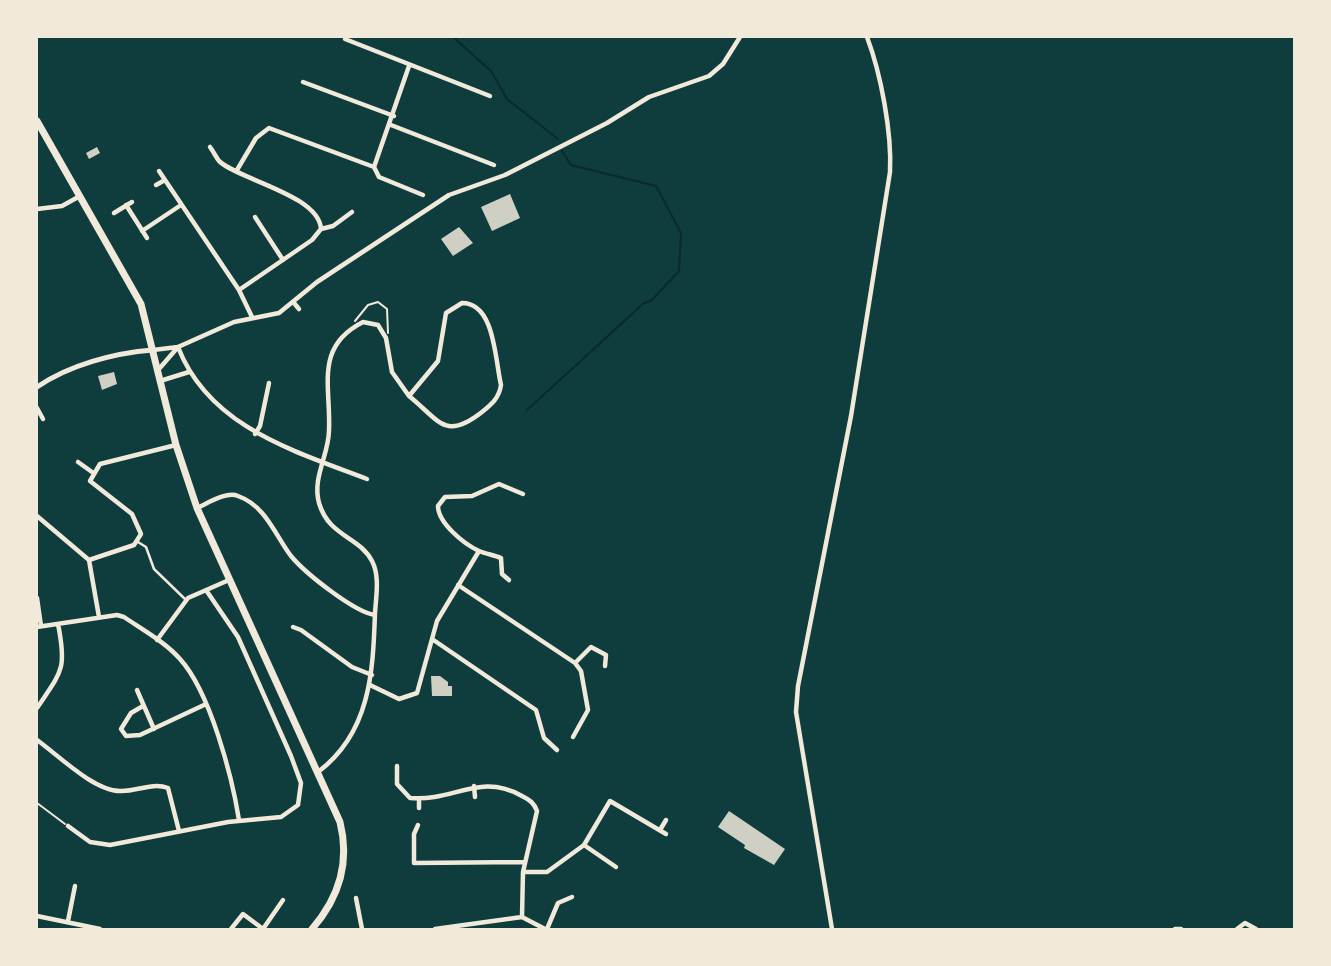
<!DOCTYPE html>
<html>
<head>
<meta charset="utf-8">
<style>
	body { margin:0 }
	#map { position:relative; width:1331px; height:966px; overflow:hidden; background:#0f3d3e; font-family:"DejaVu Sans",sans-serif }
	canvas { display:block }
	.frame { position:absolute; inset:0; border:38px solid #f1e9da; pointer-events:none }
</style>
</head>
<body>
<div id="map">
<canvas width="1331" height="966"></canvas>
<div class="frame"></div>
</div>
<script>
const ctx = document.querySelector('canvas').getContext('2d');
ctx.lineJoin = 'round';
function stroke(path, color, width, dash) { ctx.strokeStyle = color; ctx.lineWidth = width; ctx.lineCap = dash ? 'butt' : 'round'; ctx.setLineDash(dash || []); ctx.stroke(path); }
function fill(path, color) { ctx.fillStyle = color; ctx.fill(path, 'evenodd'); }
const stream = new Path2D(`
	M 453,37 L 491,71 L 507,99 L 558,139
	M 527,410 L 644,303 L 651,301 L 679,271 L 681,233 L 656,186 L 571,165 L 562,151`);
const building = new Path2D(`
	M 97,147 L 100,153 L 89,159 L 86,153 Z
	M 510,194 L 520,218 L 492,231 L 481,207 Z
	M 459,227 L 473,243 L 453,256 L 441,239 Z
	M 114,372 L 117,384 L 102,390 L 98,376 Z
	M 431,676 L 440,676 L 448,682 L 448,686 L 452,686 L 452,696 L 432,696 Z
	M 729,811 L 785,849 L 774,865 L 744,848 L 745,845 L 718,827 Z`);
const path = new Path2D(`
	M 355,321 L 368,305 L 378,302 L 387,309 L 388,333
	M 37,803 L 65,824`);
const pedestrian = new Path2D(`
	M 138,542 L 146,547 L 154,569 L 186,600`);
const minor = new Path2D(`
	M 345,39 L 490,96
	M 303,82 L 394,116
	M 391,125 L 494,165
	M 210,147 C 213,151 216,157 219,161 C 239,180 319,195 321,229
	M 374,167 L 379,177 L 423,195
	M 237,170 L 256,138 L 269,128 L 374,167 L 409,66
	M 159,171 L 239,290 L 252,317
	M 156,185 L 165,180
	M 126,205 L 147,238
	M 37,209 L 62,206 L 80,196
	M 114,213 L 132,202
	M 255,217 L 283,260
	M 142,231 L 181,205
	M 239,290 L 312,240 L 321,229 L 333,226 L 352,212
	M 294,303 L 299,309
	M 462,303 C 495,303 495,360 501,385 C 499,398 492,404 482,412 C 445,441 440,421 409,396 L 438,361 L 446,313 Z
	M 153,350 L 178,347 L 234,322 L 279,313 L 317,282 L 449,195 L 505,175 L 607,123 L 649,97 L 709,76 L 723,64 L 740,37
	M 159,369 L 178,347 C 209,427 294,451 367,479
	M 160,381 L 189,372
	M 37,408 L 43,419
	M 255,434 L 260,426 L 269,383
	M 78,462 L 92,472
	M 197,508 C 208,503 227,491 238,496 C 266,506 275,535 291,556 C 305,573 354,612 375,615
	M 37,516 L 89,560 L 99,617
	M 89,560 L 134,545 L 141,534 L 132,514 L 90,481 L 100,464 L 176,445
	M 509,580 L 502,574 L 501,558 C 494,555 486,554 479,551 C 464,544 438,523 438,506 L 445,497 L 472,496 L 499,484 L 523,494
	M 458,585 L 575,663 L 581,671 L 588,710 L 573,737
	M 37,598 L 41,626
	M 37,627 L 117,615 L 124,617 C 143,630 165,642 180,659 C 210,692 232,776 239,820
	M 293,627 L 301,630 L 352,667 L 372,675
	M 432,639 L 536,710 L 544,738 L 557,750
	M 157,640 L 188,598 L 229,580
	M 575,663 L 591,647 L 606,655 L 605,666
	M 370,685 L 399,699 L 417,693 L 437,621 L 479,551
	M 137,690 L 154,729
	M 143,706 L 131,713 L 121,729 L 126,736 L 140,735 L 204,705
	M 37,708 C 62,671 67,669 58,624
	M 37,740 C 58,755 94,791 120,791 C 136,792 152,782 168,788 L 179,831
	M 397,766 L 397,784 L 410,798 C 454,802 479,772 522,796 C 530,800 534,803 537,811 L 523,872 L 522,917
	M 318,772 C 370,733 373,673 375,613 C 376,597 380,576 372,561 C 359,536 329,537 319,503 C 312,477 329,455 329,430 C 331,386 314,347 363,322 L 378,325 L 386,338 L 392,372 L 409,396
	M 474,786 L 475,797
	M 419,799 L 419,808
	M 418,825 L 414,834 L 414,863 L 525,862
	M 68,826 L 90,842 L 110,845 L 228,822 L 281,817 L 298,805 L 301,783 L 291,756 L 238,637 L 206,590
	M 660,830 L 666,820
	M 584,845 L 616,867
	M 523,872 L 547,872 L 584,845 L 610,801 L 666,834
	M 356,898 L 362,929
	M 37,916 L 100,929
	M 68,921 L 75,886
	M 231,929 L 243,914 L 263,929 L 283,900
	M 435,929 L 522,917 L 545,929
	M 547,929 L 558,903 L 572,897
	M 832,929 L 796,712 L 798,686 L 851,416 L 890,172 C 892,133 881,74 867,37
	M 1175,929 L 1181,929
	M 1237,929 L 1245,923 L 1256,929`);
const tertiary = new Path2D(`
	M 37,387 C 69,365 114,353 153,350`);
const trunk = new Path2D(`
	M 37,121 L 141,304 L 176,445 L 197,508 L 340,822 C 350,862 339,898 312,929`);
stroke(stream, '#0a2a2b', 2);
fill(building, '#cfcfc3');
stroke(path, '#f1e9da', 2);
stroke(pedestrian, '#f1e9da', 2.5);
stroke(minor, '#f1e9da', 4.5);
stroke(tertiary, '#f1e9da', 5);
stroke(trunk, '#f1e9da', 7);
</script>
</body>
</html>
